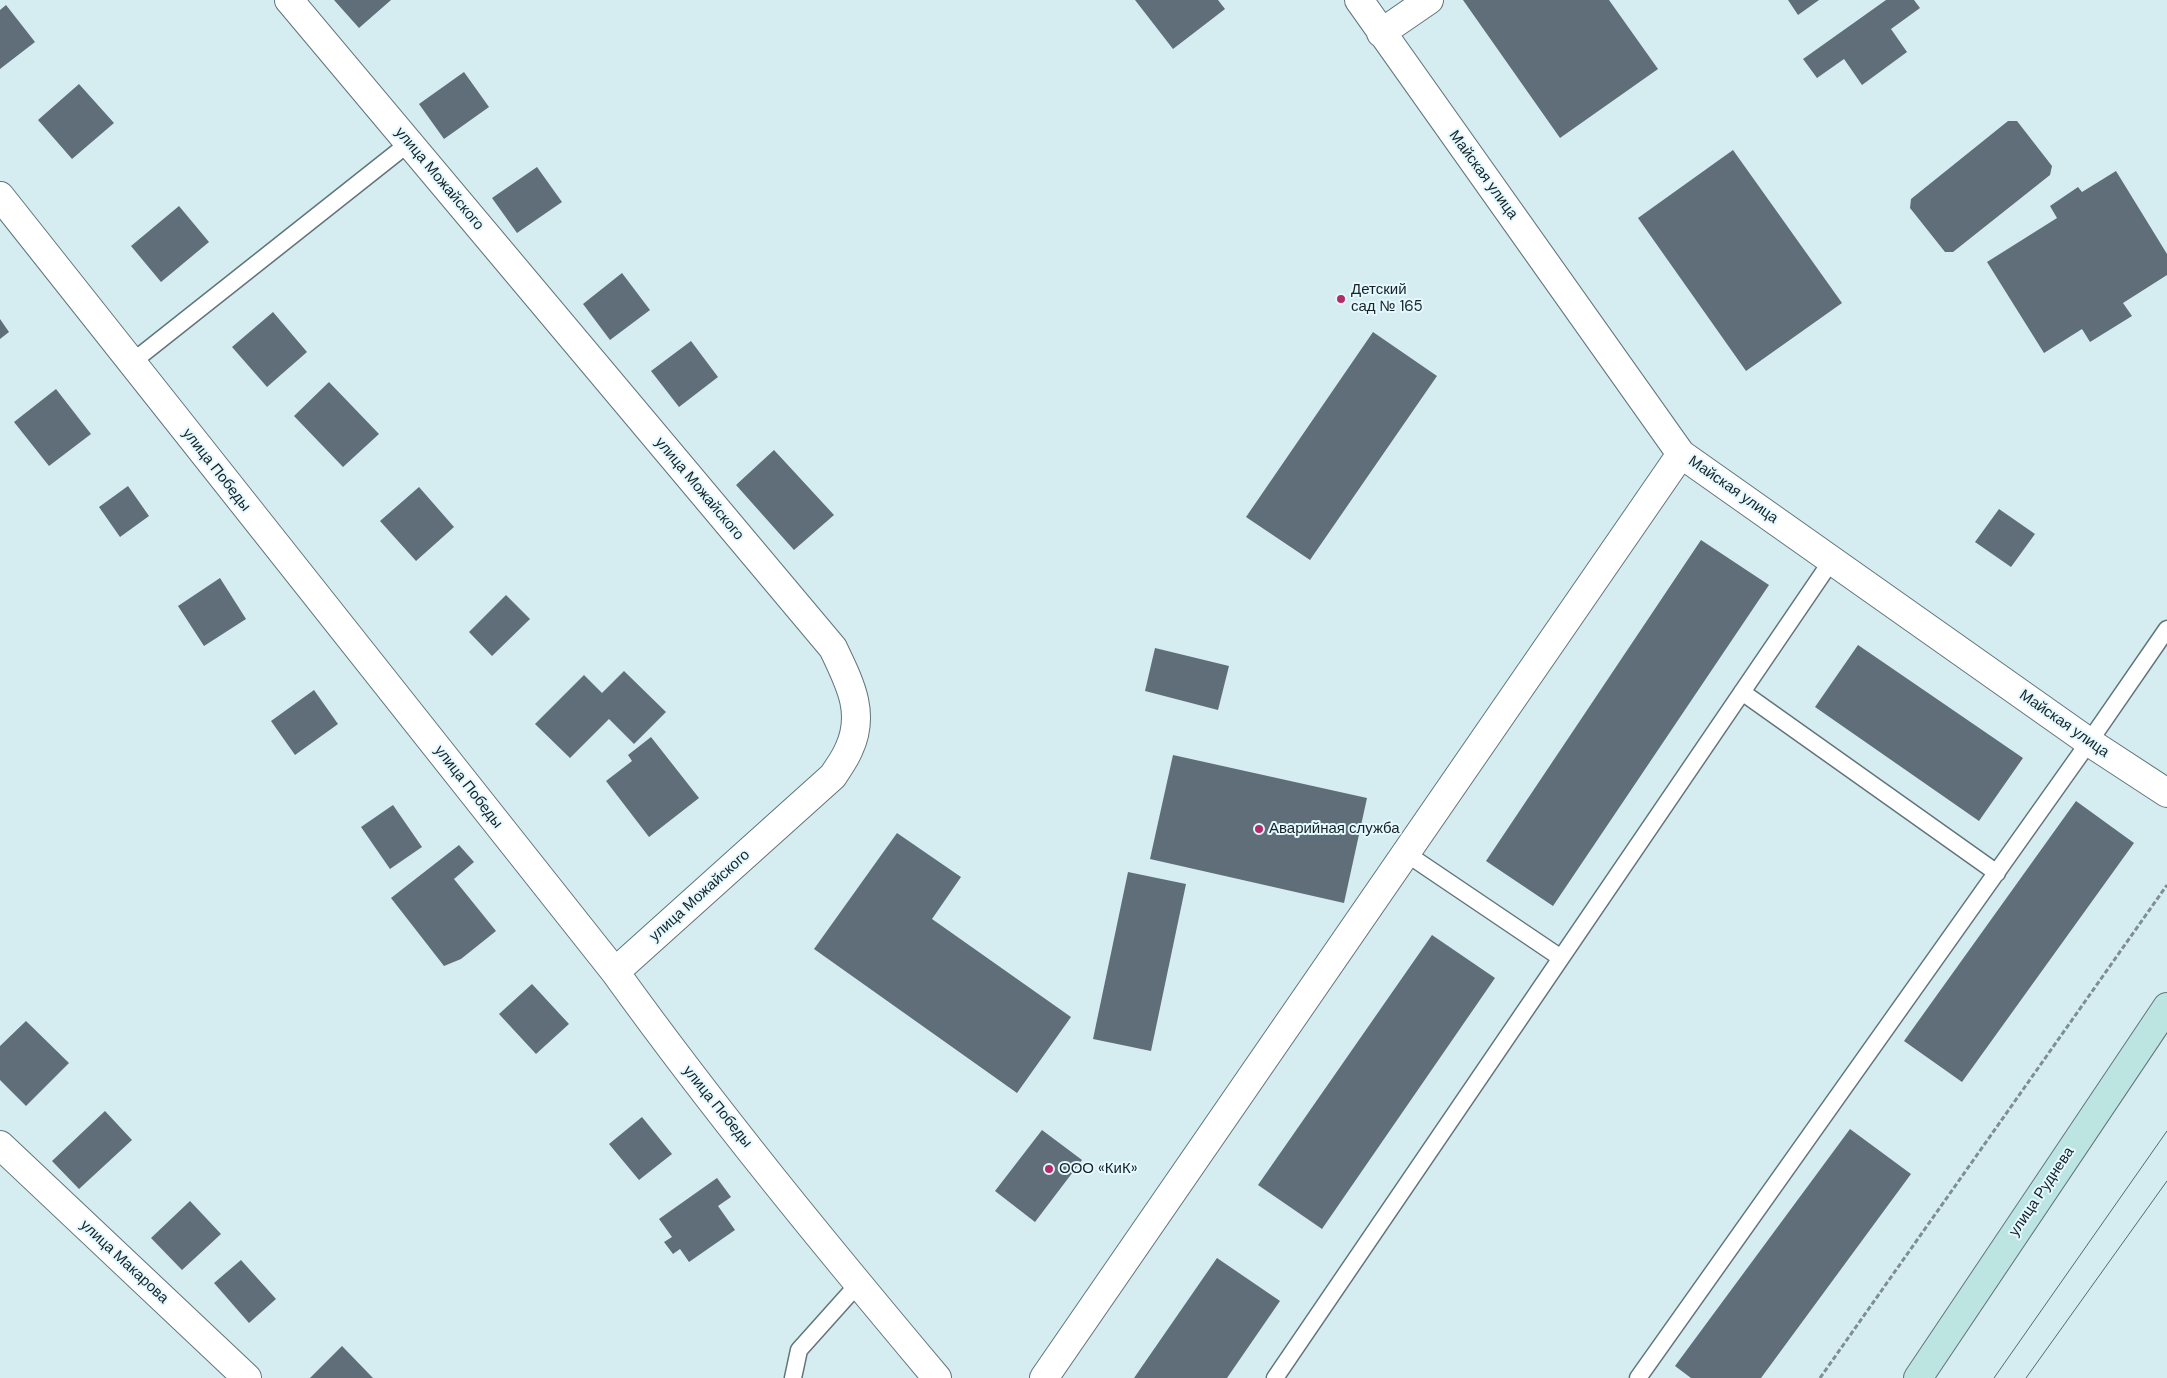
<!DOCTYPE html>
<html>
<head>
<meta charset="utf-8">
<style>
	body { margin:0 }
	canvas { display:block; background:#d5ecf1 }
</style>
</head>
<body>
<canvas width="2167" height="1378"></canvas>
<script>
const ctx = document.querySelector('canvas').getContext('2d');
ctx.lineJoin = 'round';
function fill(path, color) { ctx.fillStyle = color; ctx.fill(path, 'evenodd'); }
function stroke(path, color, width, dash) { ctx.strokeStyle = color; ctx.lineWidth = width; ctx.lineCap = dash ? 'butt' : 'round'; ctx.setLineDash(dash || []); ctx.stroke(path); }
function drawText(font, color, halo, rows, align = 'center') {
  ctx.font = font + ' "DM Sans",sans-serif'; ctx.lineWidth = 4; ctx.setLineDash([]); ctx.textBaseline = 'middle'; ctx.strokeStyle = halo; ctx.fillStyle = color; for (const [text, x, y, turn = 0] of rows) {
    ctx.save(); ctx.translate(x, y); ctx.rotate((+turn || 0) * Math.PI / 180); ctx.textAlign = isNaN(turn) ? turn : align; if (halo) ctx.strokeText(text, 0, 0); ctx.fillText(text, 0, 0); ctx.restore();
  }
}
const building = new Path2D(`
	M 334,0 L 391,0 L 359,28 Z
	M 1135,0 L 1218,0 L 1225,9 L 1173,49 Z
	M 1463,0 L 1609,0 L 1658,69 L 1560,138 Z
	M 1788,0 L 1819,0 L 1798,15 Z
	M 1886,0 L 1914,0 L 1920,8 L 1891,29 L 1907,52 L 1862,85 L 1844,59 L 1817,78 L 1803,59 Z
	M 6,5 L 35,42 L 0,69 L 0,10 Z
	M 464,72 L 489,107 L 444,139 L 419,104 Z
	M 79,84 L 114,123 L 72,159 L 38,120 Z
	M 2008,121 L 2017,121 L 2052,166 L 2050,175 L 1953,252 L 1945,252 L 1910,208 L 1911,199 Z
	M 1733,150 L 1842,303 L 1746,371 L 1638,218 Z
	M 537,167 L 562,202 L 517,233 L 492,198 Z
	M 2116,171 L 2167,254 L 2167,275 L 2123,303 L 2132,316 L 2090,342 L 2082,329 L 2044,353 L 1987,262 L 2057,218 L 2050,206 L 2078,187 L 2082,192 Z
	M 179,206 L 209,242 L 161,282 L 131,246 Z
	M 622,273 L 650,310 L 610,340 L 583,304 Z
	M 273,312 L 307,352 L 267,387 L 232,347 Z
	M 0,319 L 9,332 L 0,339 Z
	M 1373,332 L 1437,376 L 1310,560 L 1246,517 Z
	M 691,341 L 718,377 L 679,407 L 651,371 Z
	M 329,382 L 379,434 L 343,467 L 294,416 Z
	M 56,389 L 91,434 L 49,466 L 14,422 Z
	M 774,450 L 834,515 L 794,550 L 736,485 Z
	M 128,486 L 149,516 L 120,537 L 99,507 Z
	M 419,487 L 454,527 L 416,561 L 380,521 Z
	M 1999,509 L 2035,534 L 2011,567 L 1975,542 Z
	M 1701,540 L 1769,585 L 1553,906 L 1486,861 Z
	M 220,578 L 246,619 L 204,646 L 178,606 Z
	M 506,595 L 530,619 L 492,656 L 469,632 Z
	M 1858,645 L 2023,758 L 1979,821 L 1815,707 Z
	M 1155,648 L 1229,666 L 1218,710 L 1145,691 Z
	M 624,671 L 666,712 L 634,744 L 609,719 L 570,758 L 535,724 L 584,675 L 602,693 Z
	M 314,690 L 338,724 L 295,755 L 271,721 Z
	M 651,737 L 699,798 L 649,837 L 606,781 L 632,761 L 628,755 Z
	M 1173,755 L 1367,798 L 1344,903 L 1150,859 Z
	M 2076,801 L 2134,843 L 1962,1082 L 1904,1041 Z
	M 393,805 L 422,847 L 390,869 L 361,827 Z
	M 897,833 L 961,877 L 932,919 L 1071,1017 L 1017,1093 L 814,949 Z
	M 459,845 L 474,862 L 454,879 L 496,931 L 461,959 L 444,966 L 391,898 Z
	M 1128,872 L 1186,884 L 1151,1051 L 1093,1039 Z
	M 1432,935 L 1495,978 L 1322,1229 L 1258,1185 Z
	M 532,984 L 569,1024 L 536,1054 L 499,1014 Z
	M 26,1021 L 69,1063 L 26,1106 L 0,1080 L 0,1046 Z
	M 105,1111 L 132,1140 L 79,1189 L 52,1161 Z
	M 642,1117 L 672,1154 L 639,1180 L 609,1144 Z
	M 1850,1129 L 1911,1174 L 1761,1378 L 1691,1378 L 1675,1366 Z
	M 1042,1130 L 1082,1160 L 1035,1222 L 995,1191 Z
	M 717,1178 L 731,1197 L 718,1206 L 735,1230 L 689,1262 L 680,1249 L 673,1254 L 664,1242 L 672,1237 L 659,1219 Z
	M 190,1201 L 221,1234 L 182,1270 L 151,1238 Z
	M 1217,1258 L 1280,1301 L 1227,1378 L 1134,1378 Z
	M 241,1260 L 276,1299 L 249,1323 L 214,1283 Z
	M 342,1346 L 373,1378 L 310,1378 Z`);
const path = new Path2D(`
	M 1820,1378 L 2167,885`);
const lane = new Path2D(`
	M 131,363 L 409,143
	M 1742,692 L 1997,873
	M 1407,854 L 1561,958
	M 793,1378 L 799,1350 L 859,1283
	M 1275,1378 L 1832,560
	M 1638,1378 L 2089,742 L 2167,629`);
const street = new Path2D(`
	M 289,0 L 833,648 C 849,682 866,712 849,749 C 845,759 838,768 833,776 L 615,972
	M 1359,0 L 1681,454 L 2089,742 L 2167,793
	M 1381,33 L 1429,0
	M 0,196 L 615,972 C 716,1112 826,1246 937,1378
	M 0,1145 L 247,1378
	M 1044,1378 L 1681,454`);
const secondary = new Path2D(`
	M 1918,1378 L 2167,1007`);
const tram = new Path2D(`
	M 1994,1378 L 2167,1131
	M 2026,1378 L 2167,1181`);
const markers = [
	[1341,299,5,"#b42b68"],
	[1259,829,5,"#b42b68"],
	[1049,1169,5,"#b42b68"]
];
const streetNames = [
	["Майская улица",1483,175,54],
	["улица Можайского",439,179,50],
	["улица Победы",216,470,52],
	["улица Можайского",699,489,50],
	["Майская улица",1733,490,35],
	["Майская улица",2064,724,35],
	["улица Победы",468,787,52],
	["улица Можайского",700,896,-42],
	["улица Победы",717,1107,51],
	["улица Руднева",2042,1192,-56],
	["улица Макарова",124,1262,43]
];
const poiNames = [
	["Детский",1351,290],
	["сад № 165",1351,307],
	["Аварийная служба",1269,829],
	["ООО «КиК»",1059,1169]
];
fill(building, '#606e7a');
stroke(lane, '#61757a', 19);
stroke(street, '#61757a', 30);
stroke(secondary, '#61757a', 30);
stroke(path, '#7e8e92', 3, [5, 2.5]);
stroke(lane, '#fff', 16);
stroke(street, '#fff', 28);
stroke(secondary, '#bce5e1', 28);
stroke(tram, '#5a686b', 1);
for (const [x, y, r, color] of markers) { const dot = new Path2D(); dot.arc(x, y, r, 0, 2 * Math.PI); ctx.fillStyle = color; ctx.fill(dot); stroke(dot, '#e2f9ff', 2); }
drawText('15px', '#192123', '#e2f9ff', streetNames);
drawText('15px', '#192123', '#e2f9ff', poiNames, 'left');
</script>
</body>
</html>
